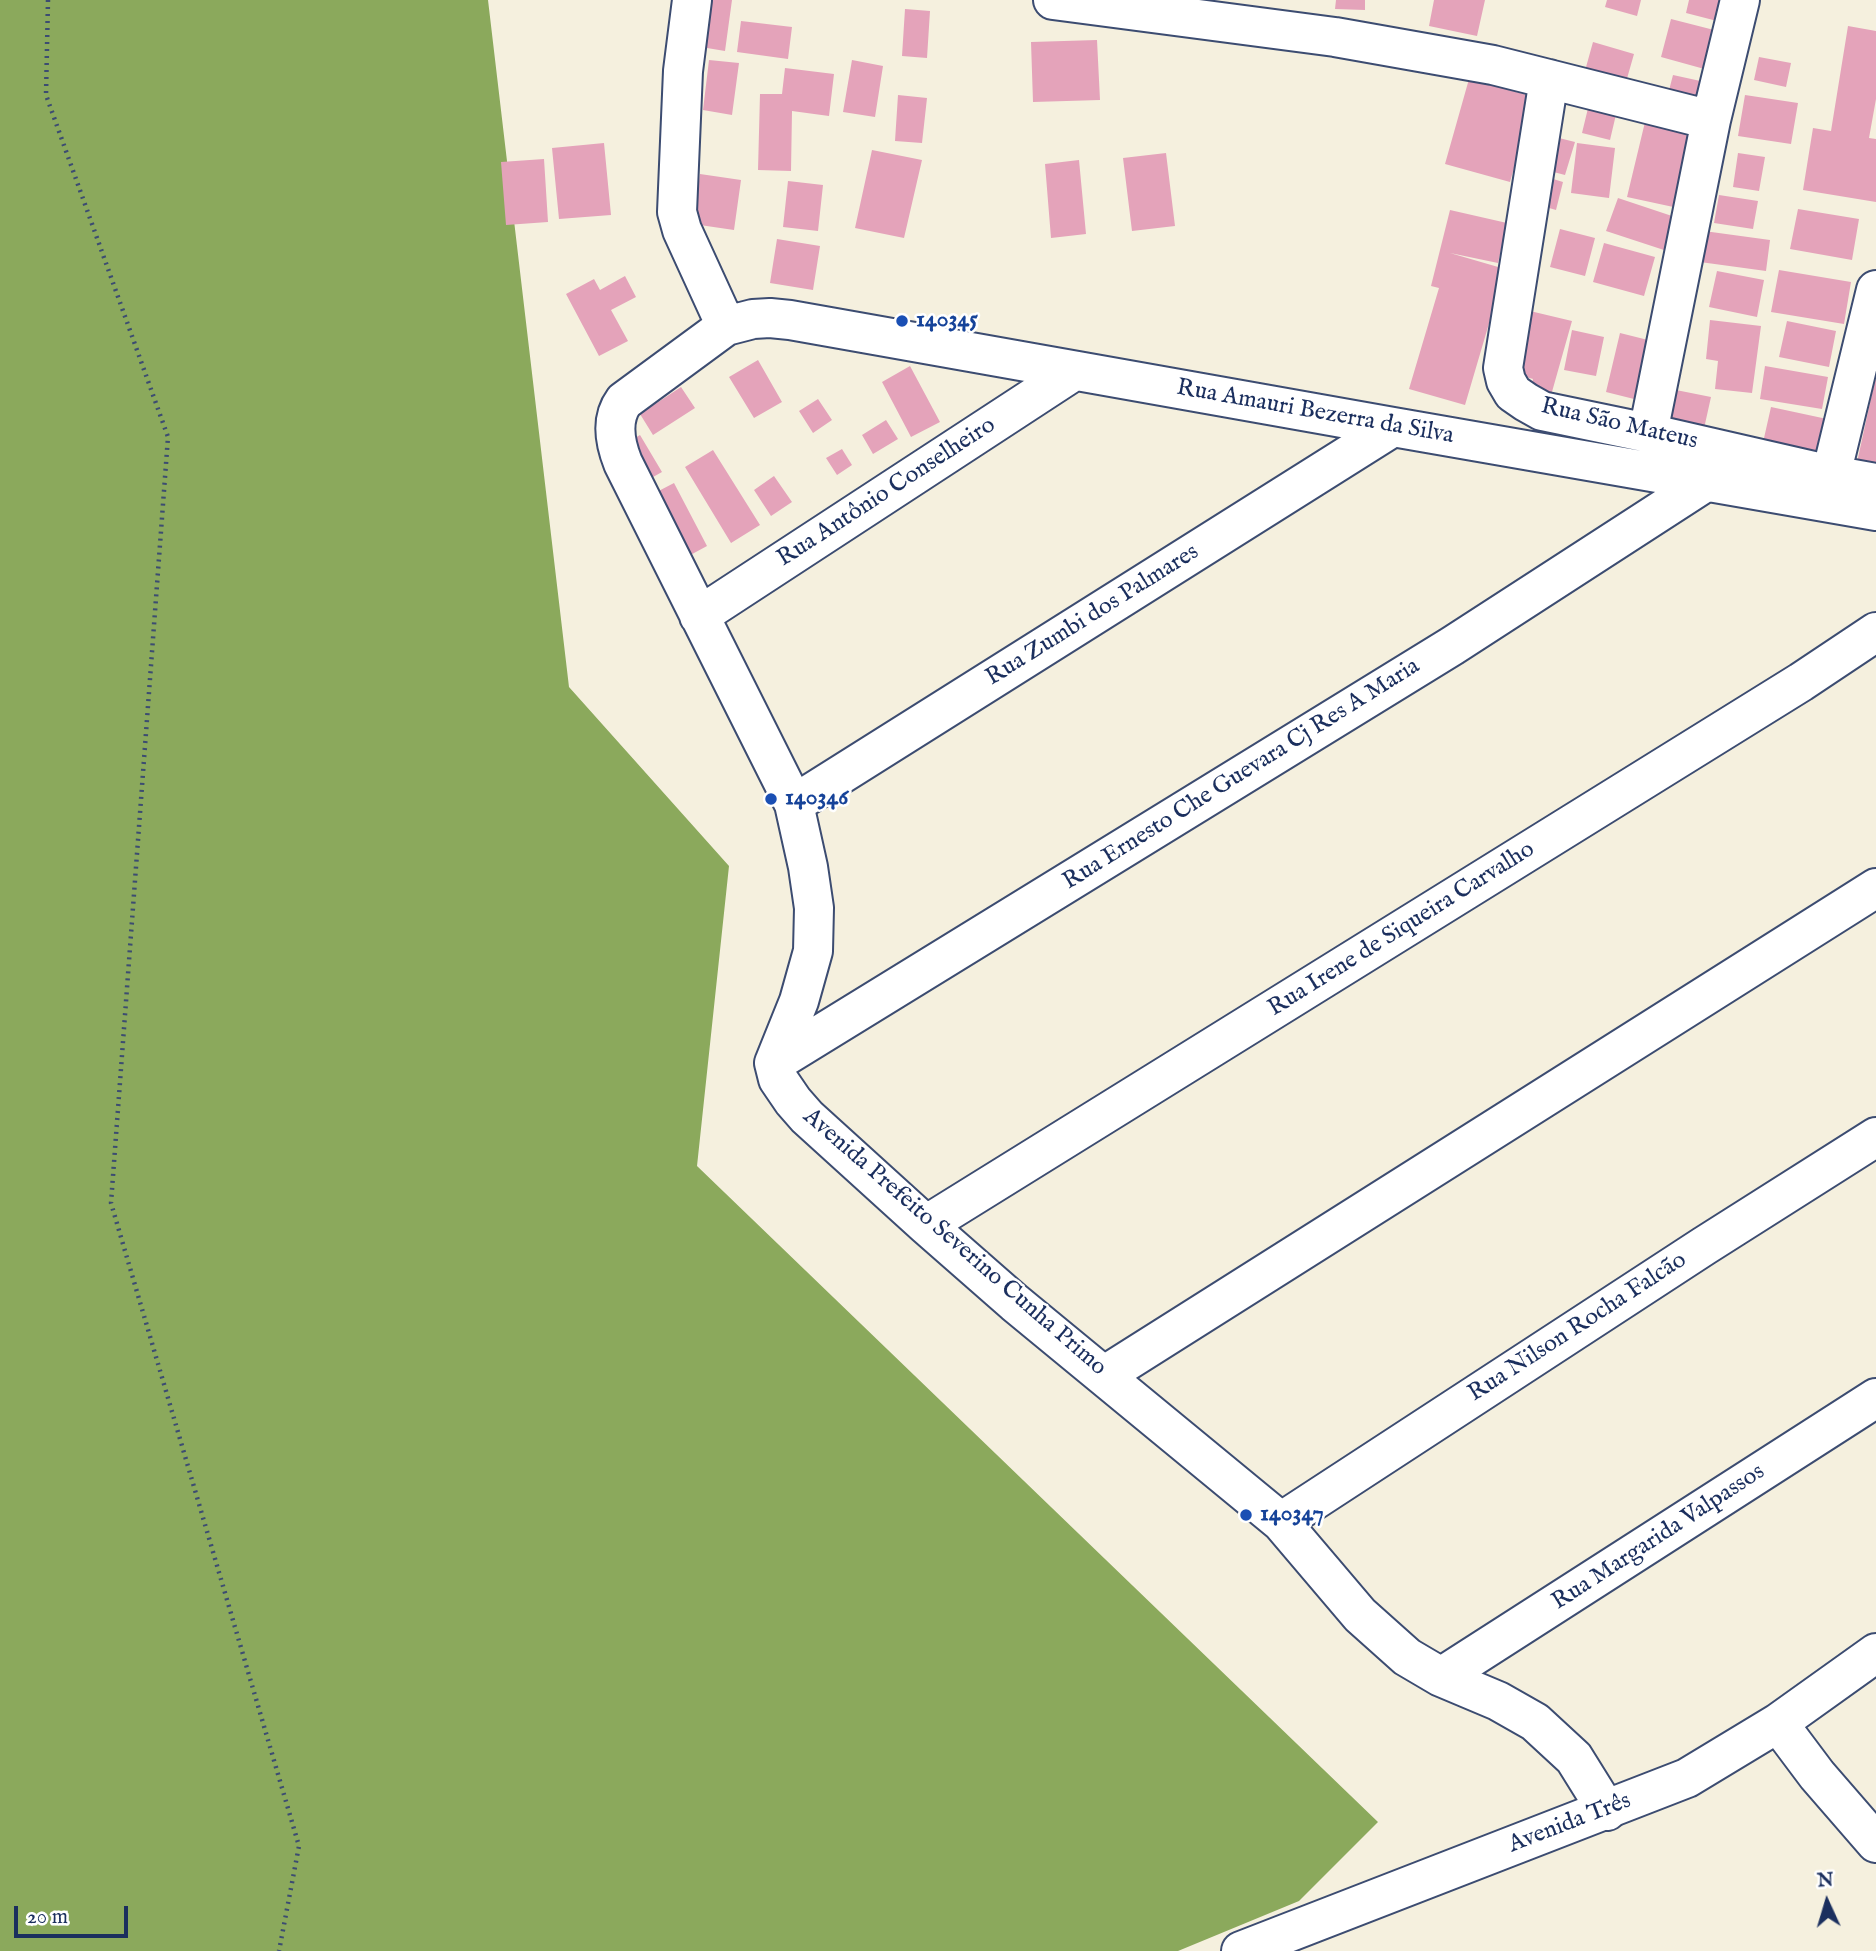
<!DOCTYPE html>
<html>
<head>
<meta charset="utf-8">
<style>
	body { margin:0 }
	#map { position:relative; width:1876px; height:1951px; overflow:hidden; background:#f5f0de; font-family:"IM FELL English",serif }
	canvas { display:block }
	.north { position:absolute; left:1792px; top:1867px; width:70px; height:70px; -webkit-text-stroke:5px #fff; paint-order:stroke; rotate:356deg; font-size:19px; font-weight:700; line-height:28px; text-align:center; color:#1b2f5e }
	.north::after { content:''; display:block; margin:auto; width:24px; height:32px; background:#1b2f5e; clip-path:polygon(50% 0,100% 100%,50% 72%,0 100%) }
	.scale { position:absolute; left:14px; top:1906px; width:114px; height:32px; box-sizing:border-box; border:4px solid #1b2f5e; border-top:0; padding-left:9px; font-size:21px; line-height:24px; white-space:nowrap; color:#1b2f5e; -webkit-text-stroke:5px #fff; paint-order:stroke }
</style>
</head>
<body>
<div id="map">
<canvas width="1876" height="1951"></canvas>
<div class="north">N</div>
<div class="scale">20 m</div>
</div>
<script>
const ctx = document.querySelector('canvas').getContext('2d');
ctx.lineJoin = 'round';
function fill(path, color) { ctx.fillStyle = color; ctx.fill(path, 'evenodd'); }
function stroke(path, color, width, dash) { ctx.strokeStyle = color; ctx.lineWidth = width; ctx.lineCap = dash ? 'butt' : 'round'; ctx.setLineDash(dash || []); ctx.stroke(path); }
function drawText(font, color, halo, rows, align = 'center') {
  ctx.font = font + ' "IM FELL English",serif'; ctx.lineWidth = 5; ctx.setLineDash([]); ctx.textBaseline = 'middle'; ctx.strokeStyle = halo; ctx.fillStyle = color; for (const [text, x, y, turn = 0] of rows) {
    ctx.save(); ctx.translate(x, y); ctx.rotate((+turn || 0) * Math.PI / 180); ctx.textAlign = isNaN(turn) ? turn : align; if (halo) ctx.strokeText(text, 0, 0); ctx.fillText(text, 0, 0); ctx.restore();
  }
}
const forest = new Path2D(`
	M 0,0 L 488,0 L 569,687 L 729,866 L 697,1166 L 1378,1822 L 1299,1901 L 1178,1951 L 0,1951 Z`);
const building = new Path2D(`
	M 707,0 L 732,0 L 725,51 L 701,47 Z
	M 1336,0 L 1365,0 L 1365,10 L 1335,9 Z
	M 1434,0 L 1485,0 L 1477,36 L 1429,26 Z
	M 1607,0 L 1641,0 L 1637,16 L 1605,7 Z
	M 1689,0 L 1727,0 L 1721,22 L 1686,13 Z
	M 905,9 L 930,11 L 927,58 L 902,56 Z
	M 1671,19 L 1718,31 L 1708,70 L 1661,57 Z
	M 741,21 L 792,27 L 788,59 L 737,52 Z
	M 1848,26 L 1876,31 L 1876,99 L 1869,138 L 1876,139 L 1876,202 L 1803,190 L 1813,128 L 1831,131 Z
	M 1097,40 L 1100,100 L 1033,102 L 1031,42 Z
	M 1593,42 L 1634,54 L 1624,89 L 1583,78 Z
	M 1759,57 L 1791,63 L 1786,87 L 1754,80 Z
	M 709,60 L 739,63 L 732,115 L 703,110 Z
	M 852,60 L 883,66 L 875,117 L 843,112 Z
	M 785,68 L 834,74 L 829,116 L 792,111 L 791,171 L 758,170 L 760,94 L 782,94 Z
	M 1673,75 L 1705,82 L 1700,105 L 1667,98 Z
	M 1469,79 L 1534,97 L 1510,182 L 1445,164 Z
	M 898,95 L 927,98 L 922,143 L 895,141 Z
	M 1745,95 L 1798,103 L 1791,144 L 1738,136 Z
	M 1590,100 L 1618,106 L 1610,140 L 1582,133 Z
	M 1645,122 L 1695,134 L 1678,208 L 1627,197 Z
	M 1551,136 L 1575,142 L 1565,175 L 1542,169 Z
	M 604,143 L 611,215 L 559,219 L 552,148 Z
	M 1577,143 L 1615,148 L 1609,198 L 1571,193 Z
	M 872,150 L 922,160 L 904,238 L 855,228 Z
	M 1166,153 L 1175,226 L 1132,231 L 1123,158 Z
	M 1738,153 L 1765,157 L 1759,191 L 1733,187 Z
	M 544,159 L 548,222 L 506,225 L 501,162 Z
	M 1079,160 L 1086,234 L 1051,238 L 1045,164 Z
	M 700,174 L 741,180 L 734,230 L 693,224 Z
	M 1540,175 L 1563,182 L 1556,210 L 1532,203 Z
	M 788,181 L 823,185 L 818,231 L 783,227 Z
	M 1719,195 L 1758,201 L 1753,229 L 1714,223 Z
	M 1618,198 L 1678,218 L 1667,251 L 1606,231 Z
	M 1798,209 L 1859,219 L 1852,260 L 1790,249 Z
	M 1450,210 L 1507,223 L 1498,263 L 1450,253 L 1505,269 L 1465,405 L 1409,389 L 1439,288 L 1431,286 Z
	M 1560,229 L 1595,238 L 1585,276 L 1550,267 Z
	M 1704,231 L 1770,240 L 1766,271 L 1700,262 Z
	M 777,239 L 820,246 L 813,290 L 770,283 Z
	M 1604,243 L 1655,257 L 1644,296 L 1593,282 Z
	M 1779,270 L 1851,282 L 1844,324 L 1771,312 Z
	M 1717,271 L 1764,280 L 1757,317 L 1709,307 Z
	M 625,276 L 636,297 L 611,310 L 628,341 L 599,356 L 566,294 L 594,279 L 600,290 Z
	M 1530,311 L 1572,321 L 1548,406 L 1528,401 L 1533,379 L 1512,373 Z
	M 1710,320 L 1761,326 L 1752,393 L 1715,389 L 1718,361 L 1706,359 Z
	M 1787,321 L 1836,331 L 1829,367 L 1779,357 Z
	M 1572,330 L 1604,337 L 1596,376 L 1564,370 Z
	M 1620,333 L 1656,342 L 1642,401 L 1606,392 Z
	M 758,360 L 782,402 L 754,418 L 729,377 Z
	M 910,366 L 940,422 L 911,437 L 882,382 Z
	M 1765,366 L 1828,377 L 1822,409 L 1760,399 Z
	M 1875,380 L 1876,380 L 1876,471 L 1856,467 Z
	M 681,387 L 695,408 L 653,435 L 640,414 Z
	M 1671,389 L 1711,397 L 1703,433 L 1664,425 Z
	M 818,399 L 832,420 L 813,433 L 799,411 Z
	M 1771,407 L 1827,419 L 1818,460 L 1762,447 Z
	M 886,420 L 898,439 L 873,454 L 862,435 Z
	M 640,435 L 662,472 L 644,482 L 623,445 Z
	M 842,449 L 852,465 L 837,475 L 826,458 Z
	M 713,450 L 760,525 L 731,543 L 685,467 Z
	M 774,476 L 792,502 L 771,516 L 754,490 Z
	M 674,483 L 707,546 L 683,559 L 649,496 Z`);
const path = new Path2D(`
	M 48,0 L 46,95 L 168,437 L 111,1203 L 299,1846 L 279,1951`);
const minor = new Path2D(`
	M 692,0 L 683,71 L 677,212 L 682,230 L 726,326
	M 1053,0 L 1335,37 L 1493,65 L 1711,120
	M 1549,79 L 1503,368 L 1506,381 L 1513,393 L 1526,402 L 1542,411 L 1648,433 L 1831,475 L 1876,483
	M 1648,433 L 1711,120 L 1740,0
	M 1831,475 L 1876,290
	M 699,616 L 1074,371
	M 794,804 L 1393,427
	M 774,1063 L 1452,646 L 1707,481
	M 926,1225 L 1801,682 L 1876,632
	M 1105,1375 L 1876,888
	M 1281,1522 L 1704,1246 L 1876,1137
	M 1441,1677 L 1876,1398
	M 1607,1811 L 1574,1758 L 1535,1722 L 1498,1701 L 1441,1677 L 1407,1657 L 1360,1615 L 1281,1522 L 1015,1303 L 926,1225 L 807,1117 L 793,1101 L 778,1079 L 774,1063 L 799,1001 L 813,951 L 814,908 L 808,867 L 794,804 L 623,463 C 615,443 610,420 624,401 L 726,326 L 753,319 L 770,318 L 790,320 L 1393,427 L 1876,511`);
const tertiary = new Path2D(`
	M 1778,1723 L 1817,1775 L 1876,1843
	M 1241,1951 L 1687,1778 L 1778,1723 L 1876,1653`);
const markers = [
	[902,321,7,"#1a4fb4"],
	[771,799,7,"#1a4fb4"],
	[1246,1515,7,"#1a4fb4"]
];
const transitNames = [
	["140345",916,321],
	["140346",785,799],
	["140347",1260,1515]
];
const streetNames = [
	["Rua Amauri Bezerra da Silva",1315,413,10],
	["Rua São Mateus",1619,425,13],
	["Rua Antônio Conselheiro",887,493,-33],
	["Rua Zumbi dos Palmares",1093,616,-32],
	["Rua Ernesto Che Guevara Cj Res A Maria",1242,775,-32],
	["Rua Irene de Siqueira Carvalho",1402,930,-32],
	["Avenida Prefeito Severino Cunha Primo",954,1243,41],
	["Rua Nilson Rocha Falcão",1578,1328,-33],
	["Rua Margarida Valpassos",1659,1538,-33],
	["Avenida Três",1570,1824,-21]
];
fill(forest, '#8ba95c');
fill(building, '#e4a3ba');
stroke(minor, '#3c4c71', 42);
stroke(tertiary, '#3c4c71', 42);
stroke(path, '#3c4c71', 4.5, [2, 5]);
stroke(minor, '#fff', 38);
stroke(tertiary, '#fff', 38);
for (const [x, y, r, color] of markers) { const dot = new Path2D(); dot.arc(x, y, r, 0, 2 * Math.PI); ctx.fillStyle = color; ctx.fill(dot); stroke(dot, '#fff', 2.5); }
drawText('bold 24px', '#164399', '#fff', transitNames, 'left');
drawText('24px', '#1b2f5e', '#fff', streetNames);
</script>
</body>
</html>
